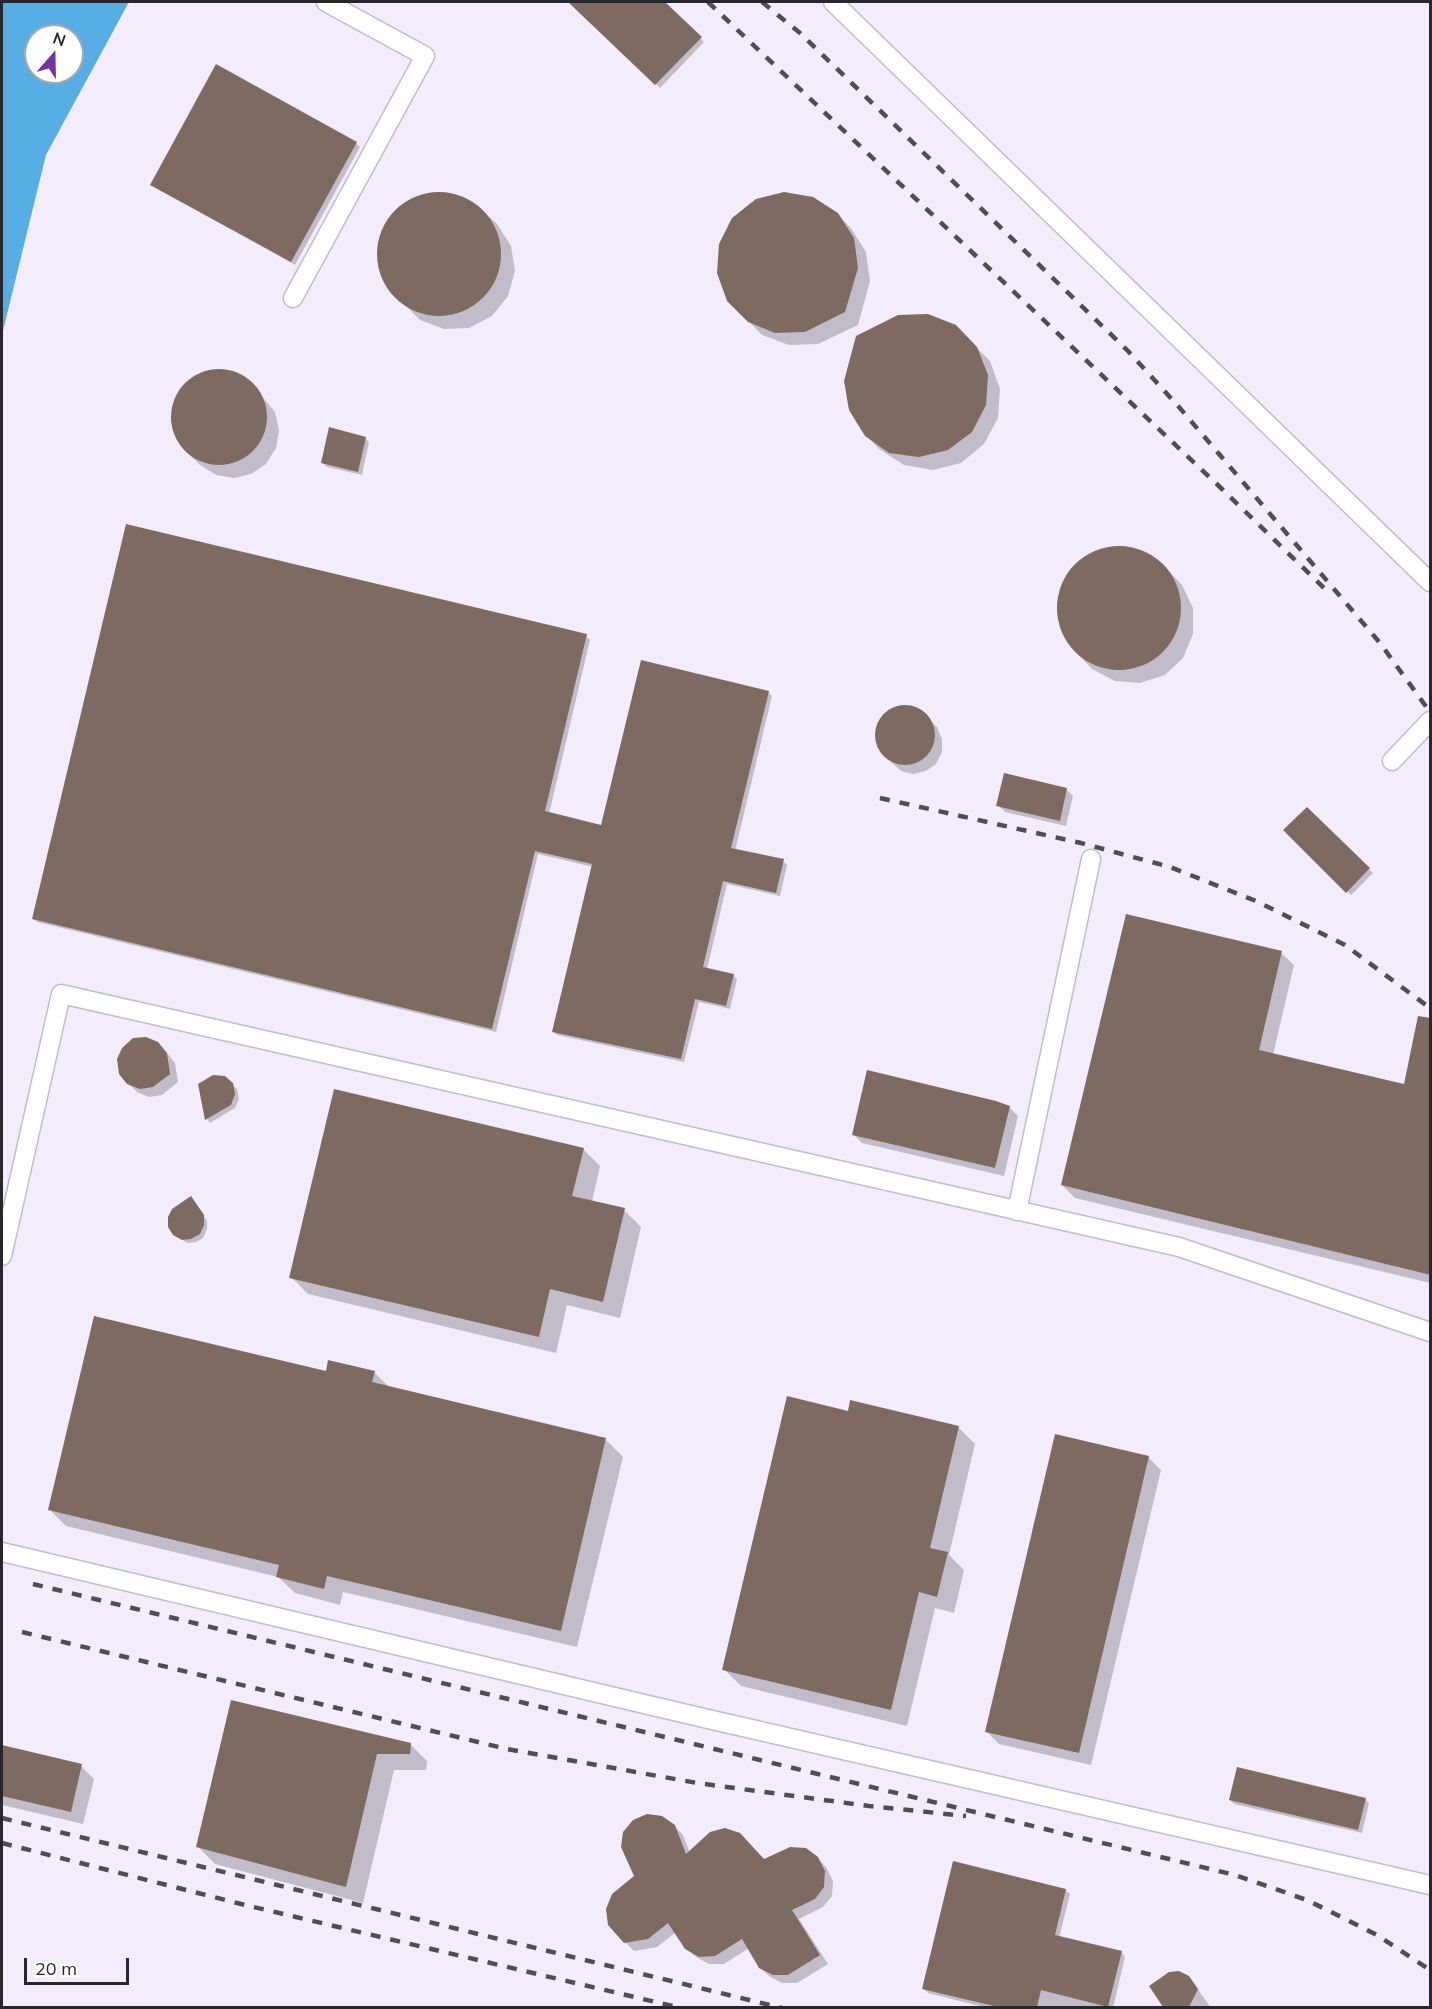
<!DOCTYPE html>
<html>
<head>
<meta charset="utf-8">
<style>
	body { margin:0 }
	#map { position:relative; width:1432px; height:2009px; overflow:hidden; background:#fbf9fe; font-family:Mulish,sans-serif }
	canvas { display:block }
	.frame { position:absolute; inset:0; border:3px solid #2a262e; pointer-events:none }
	.north { position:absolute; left:24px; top:24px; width:60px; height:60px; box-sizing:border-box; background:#fff; border:2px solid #aaa8ab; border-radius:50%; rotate:20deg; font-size:16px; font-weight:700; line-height:24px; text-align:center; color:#2a262e }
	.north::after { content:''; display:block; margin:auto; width:21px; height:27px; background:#7732a6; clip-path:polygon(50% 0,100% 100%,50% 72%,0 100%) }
	.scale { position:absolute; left:24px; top:1958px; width:105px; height:27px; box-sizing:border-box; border:3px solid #2a262e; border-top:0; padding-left:8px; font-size:18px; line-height:21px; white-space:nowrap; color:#2a262e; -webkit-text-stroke:4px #fff; paint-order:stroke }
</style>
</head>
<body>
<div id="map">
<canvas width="1432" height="2009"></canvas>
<div class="frame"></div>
<div class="north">N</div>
<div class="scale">20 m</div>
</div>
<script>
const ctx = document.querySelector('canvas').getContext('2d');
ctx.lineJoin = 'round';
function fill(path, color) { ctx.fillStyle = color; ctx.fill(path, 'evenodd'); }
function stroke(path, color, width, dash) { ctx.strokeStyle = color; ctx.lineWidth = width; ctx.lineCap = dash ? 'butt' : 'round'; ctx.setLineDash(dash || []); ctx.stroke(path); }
const built = new Path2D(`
	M 129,2 L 1430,2 L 1430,2007 L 2,2008 L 2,335 L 46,155 Z`);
const water = new Path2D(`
	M 2,2 L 129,2 L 46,155 L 2,335 ZM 36,36 L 72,36 L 72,72 L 36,72 Z`);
const shadow = new Path2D(`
	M 577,2 L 662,2 L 704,42 L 660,88 L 574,5 Z
	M 356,143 L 360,147 L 295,265 L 151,184 Z
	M 436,193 L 461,197 L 483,211 L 497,224 L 511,246 L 515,271 L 508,296 L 492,316 L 469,328 L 444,329 L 420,320 L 388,288 L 378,264 L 380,238 L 391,216 L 411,200 Z
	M 837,214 L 851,228 L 866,252 L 870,281 L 858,325 L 818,344 L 789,345 L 762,335 L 728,300 Z
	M 955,326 L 990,361 L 1000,389 L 998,418 L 984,444 L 961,463 L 933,470 L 904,465 L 879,449 L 866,435 Z
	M 217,371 L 235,373 L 251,383 L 275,412 L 279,430 L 276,448 L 266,464 L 251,474 L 234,478 L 216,475 L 200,465 L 187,452 L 176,437 L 172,419 L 175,401 L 185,385 L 200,374 Z
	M 365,438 L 369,442 L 362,475 L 327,467 L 323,463 Z
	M 1125,547 L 1149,554 L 1169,571 L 1182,585 L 1193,608 L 1193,634 L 1183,658 L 1165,675 L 1140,683 L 1115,681 L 1092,669 L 1079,655 L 1063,634 L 1058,609 L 1062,584 L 1077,563 L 1100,550 Z
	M 586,636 L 590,640 L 549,814 L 602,826 L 768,692 L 772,696 L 735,851 L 783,861 L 787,865 L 780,896 L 727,884 L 707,969 L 733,975 L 737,979 L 730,1009 L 699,1002 L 684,1062 L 557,1035 L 553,1031 L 593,867 L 538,854 L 496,1032 L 37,922 L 33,918 Z
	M 906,706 L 918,710 L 928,718 L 937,727 L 942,739 L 942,752 L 936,764 L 926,771 L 913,774 L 901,771 L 882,753 L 877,741 L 877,728 L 883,717 L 893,709 Z
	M 1066,789 L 1073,796 L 1066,826 L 1005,812 L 998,805 Z
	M 1307,809 L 1373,873 L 1351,895 L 1285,830 Z
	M 1281,953 L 1294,965 L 1273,1055 L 1405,1086 L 1430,1059 L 1430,1283 L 1075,1198 L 1062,1185 Z
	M 167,1053 L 175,1063 L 178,1082 L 162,1095 L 149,1097 L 137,1092 L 128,1083 Z
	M 224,1077 L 237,1089 L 239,1099 L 235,1108 L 210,1123 L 207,1119 L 199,1085 Z
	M 1009,1107 L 1018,1116 L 1004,1176 L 862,1143 L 853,1134 Z
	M 583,1149 L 600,1166 L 592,1202 L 624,1210 L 641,1227 L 620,1318 L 567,1305 L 556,1353 L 308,1294 L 291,1277 Z
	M 191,1198 L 207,1221 L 207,1229 L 203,1238 L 196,1242 L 187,1243 L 175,1234 Z
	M 374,1372 L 390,1388 L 606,1440 L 623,1457 L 577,1647 L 343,1592 L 340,1605 L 295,1593 L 278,1577 L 66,1526 L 49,1509 L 327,1373 Z
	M 849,1412 L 958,1427 L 975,1444 L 949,1555 L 964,1570 L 954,1613 L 935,1608 L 907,1726 L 741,1686 L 724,1669 Z
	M 1148,1457 L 1161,1470 L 1091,1765 L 999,1744 L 986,1731 Z
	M 232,1702 L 410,1744 L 427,1761 L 426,1770 L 394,1770 L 363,1903 L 215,1864 L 198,1847 Z
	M 2,1747 L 81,1766 L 94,1779 L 83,1824 L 2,1805 Z
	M 1365,1799 L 1369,1803 L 1362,1833 L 1234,1804 L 1230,1800 Z
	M 674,1826 L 683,1835 L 690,1853 L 764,1860 L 817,1858 L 826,1867 L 833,1881 L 832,1896 L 823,1907 L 799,1919 L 828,1964 L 797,1983 L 782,1983 L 769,1976 L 760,1967 L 749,1948 L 724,1964 L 709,1964 L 696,1957 L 686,1948 L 676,1932 L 657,1947 L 634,1951 L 625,1942 L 636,1876 Z
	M 1065,1890 L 1070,1894 L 1059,1938 L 1121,1952 L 1125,1957 L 1113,2008 L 987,2008 L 928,1993 L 924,1989 Z
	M 1192,1981 L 1211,2008 L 1163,2006 Z`);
const building = new Path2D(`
	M 568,2 L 665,2 L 702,37 L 655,85 Z
	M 216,64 L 357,142 L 291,262 L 150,185 Z
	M377 254a62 62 0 1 1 124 0a62 62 0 1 1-124 0Z
	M 784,192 L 813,197 L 838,213 L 854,238 L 858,268 L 845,312 L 805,332 L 775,333 L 748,322 L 727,301 L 717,273 L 719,244 L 732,218 L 756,199 Z
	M 928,314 L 956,325 L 977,347 L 988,375 L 986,405 L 972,432 L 948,450 L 919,457 L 889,453 L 865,436 L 849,410 L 844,381 L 856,336 L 898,315 Z
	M171 417a48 48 0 1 1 96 0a48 48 0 1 1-96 0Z
	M 329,427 L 366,437 L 358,472 L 321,463 Z
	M 126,524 L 587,634 L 545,811 L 601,825 L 641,660 L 769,691 L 731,848 L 784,859 L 776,893 L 723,881 L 703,967 L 734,974 L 726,1006 L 695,999 L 681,1059 L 552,1032 L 592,864 L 535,851 L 492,1029 L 32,919 Z
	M1057 608a62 62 0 1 1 124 0a62 62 0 1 1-124 0Z
	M875 735a30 30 0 1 1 60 0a30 30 0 1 1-60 0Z
	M 1004,773 L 1067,788 L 1060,821 L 996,806 Z
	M 1307,807 L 1370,868 L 1346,893 L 1283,830 Z
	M 1126,914 L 1282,951 L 1259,1050 L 1404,1084 L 1418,1016 L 1431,1018 L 1431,1275 L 1061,1185 Z
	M 146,1037 L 158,1042 L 167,1053 L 170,1074 L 153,1087 L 140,1089 L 127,1084 L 119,1074 L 117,1059 L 122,1048 L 133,1038 Z
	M 867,1070 L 996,1101 L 1010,1106 L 995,1168 L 852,1135 Z
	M 213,1075 L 225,1076 L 233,1083 L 235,1094 L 231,1105 L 205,1120 L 198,1084 Z
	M 334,1089 L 584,1148 L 572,1196 L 625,1208 L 603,1302 L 550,1289 L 539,1337 L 289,1278 Z
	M 191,1196 L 204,1215 L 204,1225 L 200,1234 L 191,1239 L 182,1240 L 173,1235 L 168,1227 L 168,1217 L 172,1209 Z
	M 94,1316 L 326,1371 L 328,1360 L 375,1371 L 372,1382 L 606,1438 L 561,1631 L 327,1576 L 324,1589 L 276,1577 L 279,1565 L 48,1510 Z
	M 787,1396 L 848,1411 L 850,1400 L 959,1426 L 930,1548 L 948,1552 L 937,1597 L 919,1592 L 891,1710 L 722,1670 Z
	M 1055,1434 L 1149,1456 L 1079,1753 L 985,1732 Z
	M 231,1700 L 411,1743 L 410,1754 L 377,1754 L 346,1887 L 196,1847 Z
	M 2,1745 L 82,1764 L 71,1812 L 2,1796 Z
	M 1237,1767 L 1366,1798 L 1358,1830 L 1229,1800 Z
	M 647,1814 L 662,1816 L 675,1825 L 686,1854 L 710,1832 L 725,1828 L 740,1833 L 764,1859 L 790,1847 L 806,1848 L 818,1857 L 825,1871 L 824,1887 L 815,1899 L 792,1910 L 820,1955 L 788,1975 L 773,1975 L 759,1968 L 742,1939 L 715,1956 L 699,1957 L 685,1949 L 668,1923 L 648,1939 L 624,1943 L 608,1925 L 606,1909 L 612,1894 L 634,1876 L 621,1847 L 623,1832 L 633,1820 Z
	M 953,1861 L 1066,1889 L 1055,1935 L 1122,1951 L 1108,2007 L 1041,1990 L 1037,2007 L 998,2007 L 922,1989 Z
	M 1179,1971 L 1189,1976 L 1198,1989 L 1189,2007 L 1163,2007 L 1149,1986 L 1169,1972 Z`);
const service = new Path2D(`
	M 833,2 L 1430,582
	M 293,298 L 425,56 L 326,2
	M 1392,761 L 1430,721
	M 1017,1211 L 1091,859
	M 2,1256 L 61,994 L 1179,1247 L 1430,1332
	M 2,1552 L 695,1716 L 1430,1885`);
const rail = new Path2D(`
	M 708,2 L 1223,490 L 1324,588
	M 762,2 L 800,33 L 1128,351 L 1179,407 L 1380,643 L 1430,712
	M 880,798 L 1081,843 L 1170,867 L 1256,901 L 1345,945 L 1430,1008
	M 33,1584 L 1235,1875 L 1307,1900 L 1377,1935 L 1430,1970
	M 22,1632 L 507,1749 L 697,1783 L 869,1806 L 966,1816
	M 2,1818 L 782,2008
	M 2,1843 L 241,1904 L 681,2008`);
fill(built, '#f3ecfd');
fill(water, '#56aee5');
fill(shadow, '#0003');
fill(building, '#7f6a62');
stroke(service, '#c3bbcf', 21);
stroke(service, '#fff', 18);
stroke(rail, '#514d54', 4.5, [10, 10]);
</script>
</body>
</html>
